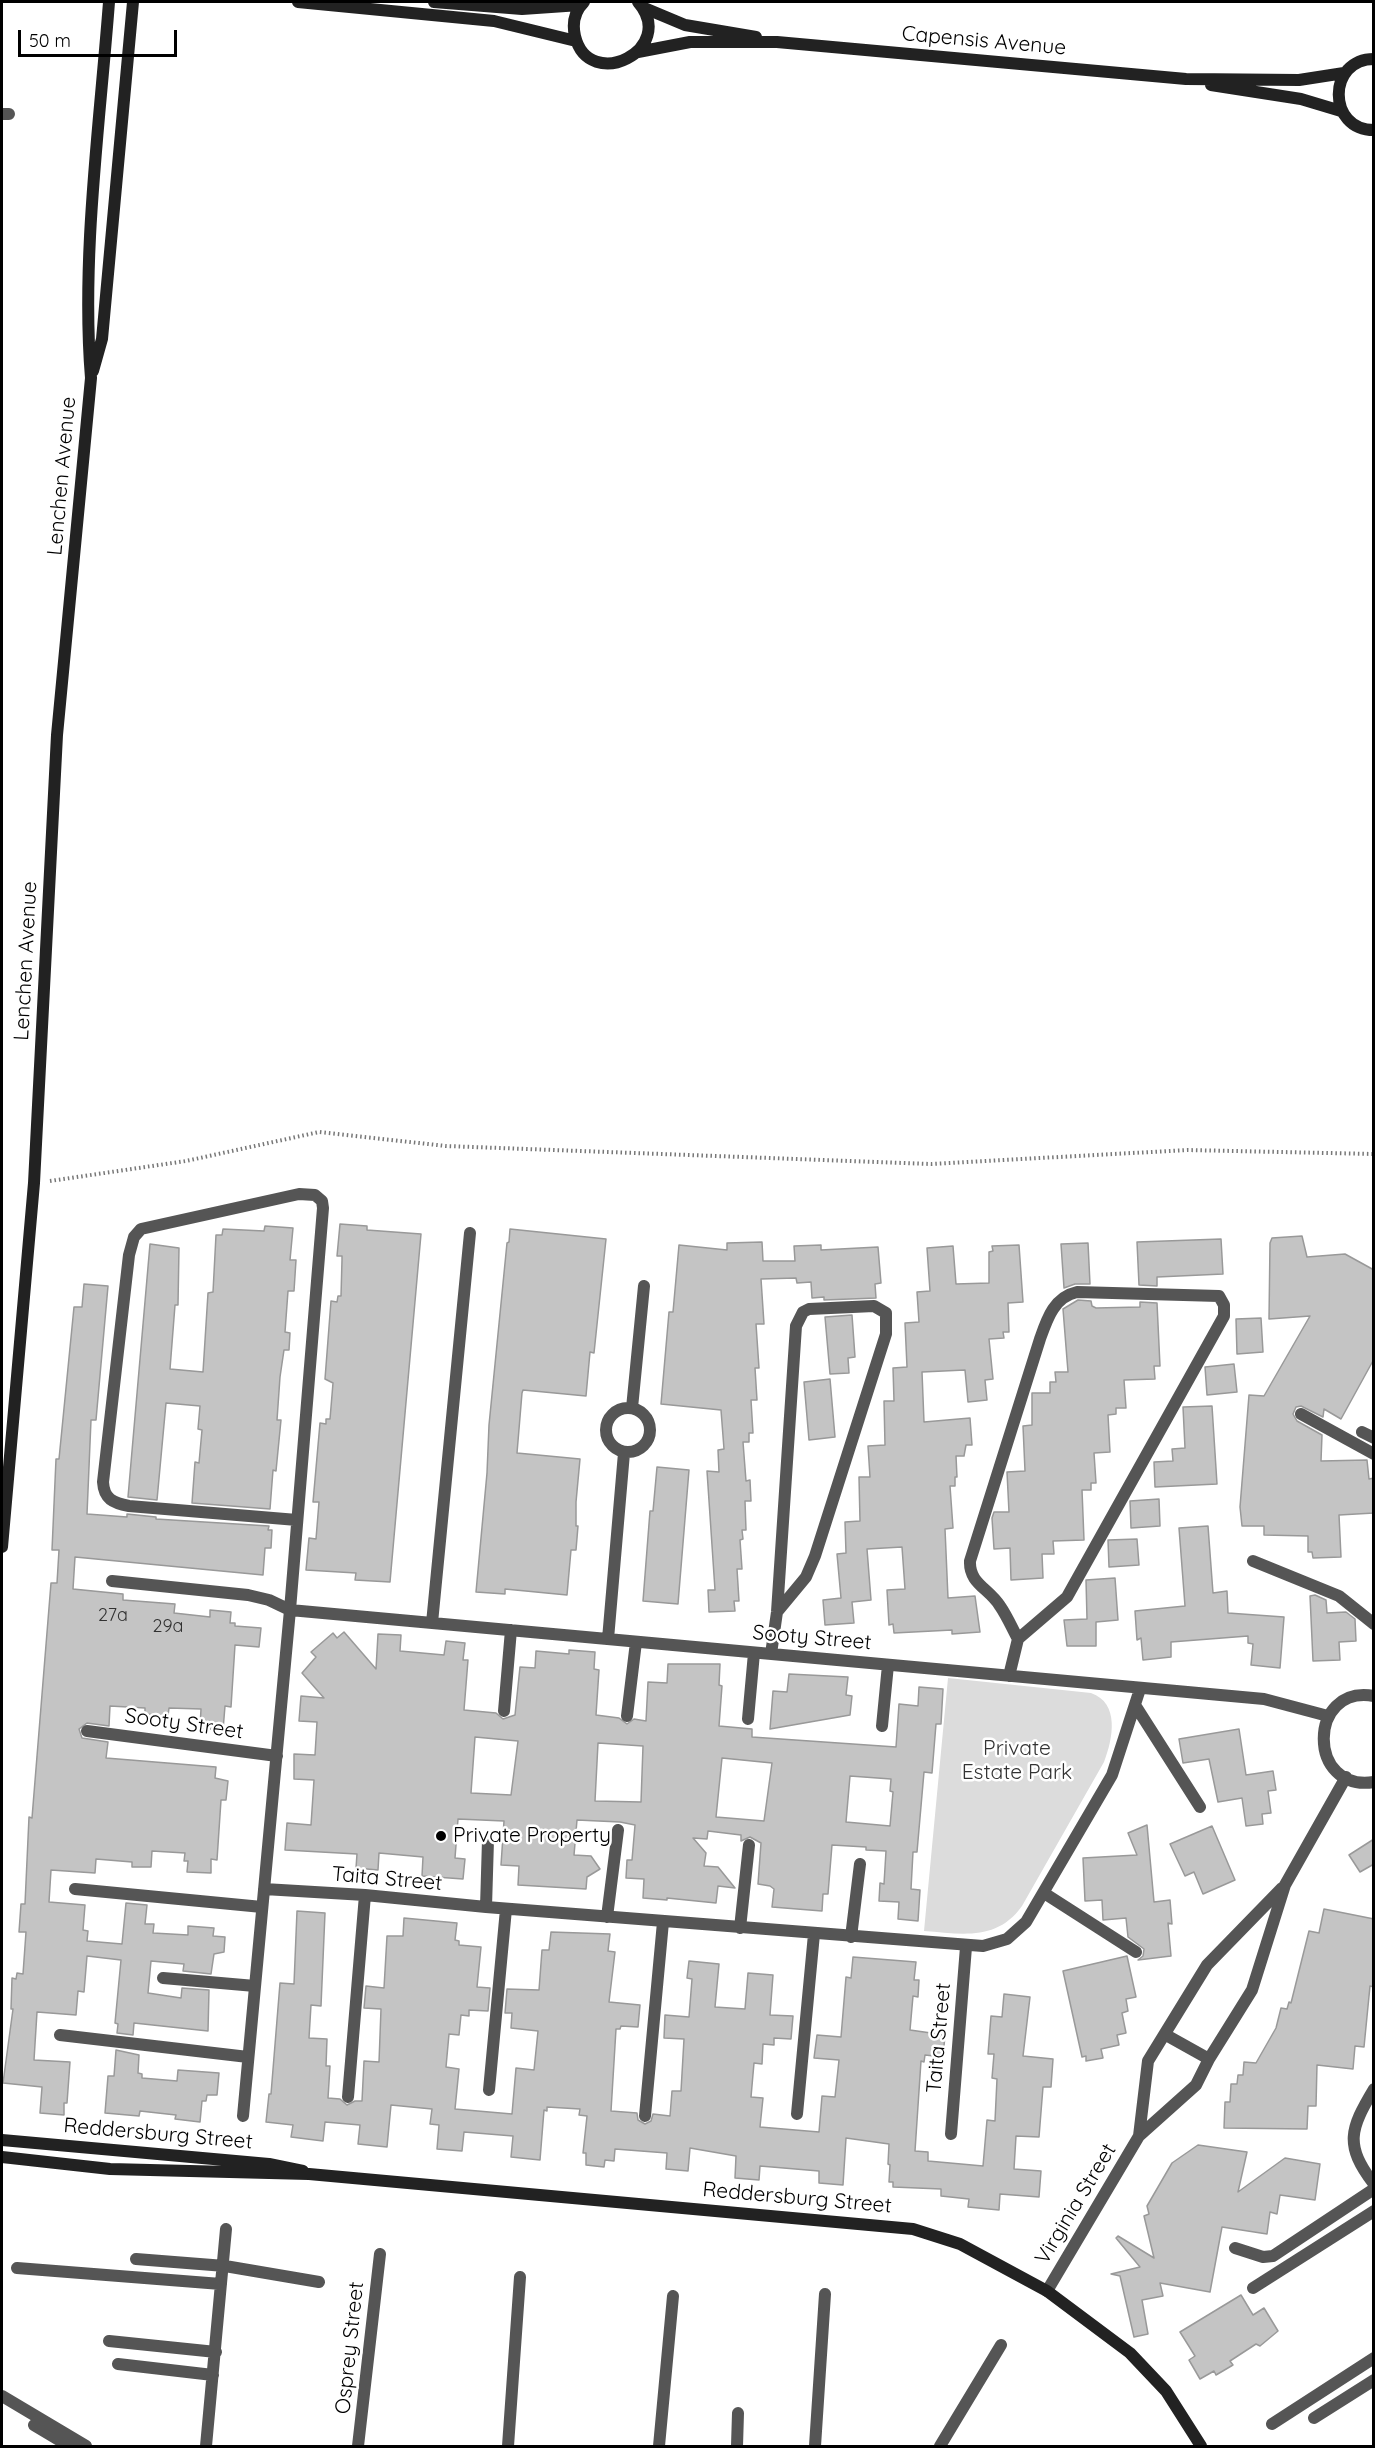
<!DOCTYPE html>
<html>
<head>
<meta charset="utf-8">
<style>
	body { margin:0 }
	#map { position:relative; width:1375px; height:2448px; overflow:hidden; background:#fff; font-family:Quicksand,sans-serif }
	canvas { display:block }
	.frame { position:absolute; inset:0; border:3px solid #000; pointer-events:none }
	.scale { position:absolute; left:18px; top:30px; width:159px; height:27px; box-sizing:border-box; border:3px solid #000; border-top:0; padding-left:8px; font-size:18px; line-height:21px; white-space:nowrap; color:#000; -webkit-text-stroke:4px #fff; paint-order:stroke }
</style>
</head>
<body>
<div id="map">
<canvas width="1375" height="2448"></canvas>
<div class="frame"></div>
<div class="scale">50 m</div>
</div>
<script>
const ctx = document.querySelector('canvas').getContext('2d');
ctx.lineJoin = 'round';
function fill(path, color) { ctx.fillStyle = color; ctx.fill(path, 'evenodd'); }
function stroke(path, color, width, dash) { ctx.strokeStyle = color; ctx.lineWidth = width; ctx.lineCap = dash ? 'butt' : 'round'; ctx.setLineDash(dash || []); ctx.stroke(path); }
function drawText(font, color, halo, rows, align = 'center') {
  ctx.font = font + ' Quicksand,sans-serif'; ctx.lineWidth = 5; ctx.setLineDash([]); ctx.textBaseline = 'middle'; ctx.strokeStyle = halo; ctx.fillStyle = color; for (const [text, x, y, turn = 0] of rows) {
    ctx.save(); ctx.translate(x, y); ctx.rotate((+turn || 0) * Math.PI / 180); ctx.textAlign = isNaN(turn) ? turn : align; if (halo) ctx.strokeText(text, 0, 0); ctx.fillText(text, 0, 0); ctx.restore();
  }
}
const green = new Path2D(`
	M 948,1678 L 1091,1693 C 1120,1703 1113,1739 1104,1762 L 1022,1906 C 997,1941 963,1934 924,1931 Z`);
const building = new Path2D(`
	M 340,1224 L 367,1226 L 367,1230 L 421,1234 L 390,1582 L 355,1580 L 356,1573 L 306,1570 L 309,1538 L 316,1539 L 319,1502 L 313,1502 L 320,1423 L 326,1424 L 326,1419 L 330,1419 L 333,1383 L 325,1379 L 331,1301 L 337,1302 L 338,1296 L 341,1296 L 342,1260 L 342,1256 L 337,1256 Z
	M 265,1226 L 293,1228 L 290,1260 L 296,1260 L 294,1291 L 288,1291 L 285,1332 L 290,1333 L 289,1350 L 284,1350 L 280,1377 L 277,1420 L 281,1420 L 276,1471 L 273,1470 L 270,1509 L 192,1503 L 195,1462 L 199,1463 L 202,1430 L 198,1429 L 200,1406 L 166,1403 L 157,1500 L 128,1497 L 150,1244 L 179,1248 L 178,1305 L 175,1305 L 170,1369 L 203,1372 L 208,1293 L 213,1292 L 216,1235 L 222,1235 L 223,1229 L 264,1231 Z
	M 510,1229 L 606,1239 L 594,1353 L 590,1352 L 586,1396 L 523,1390 L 522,1393 L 517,1453 L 580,1459 L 576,1502 L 576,1526 L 578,1526 L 576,1550 L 571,1550 L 567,1595 L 505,1589 L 505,1594 L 476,1592 L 487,1473 L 489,1425 L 507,1243 L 509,1242 Z
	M 1302,1236 L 1307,1257 L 1345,1254 L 1374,1270 L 1374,1359 L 1341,1419 L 1324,1409 L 1323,1417 L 1301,1406 L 1296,1407 L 1293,1414 L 1297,1421 L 1322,1435 L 1321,1461 L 1367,1460 L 1369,1479 L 1374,1478 L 1374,1513 L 1339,1515 L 1341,1557 L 1313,1558 L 1312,1552 L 1308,1552 L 1308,1536 L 1264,1535 L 1264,1526 L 1242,1526 L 1240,1507 L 1249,1395 L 1264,1396 L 1310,1316 L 1269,1319 L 1270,1243 L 1272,1238 Z
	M 1221,1239 L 1223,1274 L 1157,1277 L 1157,1286 L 1139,1285 L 1137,1242 Z
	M 762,1242 L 763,1261 L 795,1261 L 794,1246 L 821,1245 L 821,1250 L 878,1247 L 881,1283 L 875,1284 L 876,1298 L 824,1300 L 824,1297 L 812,1298 L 811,1282 L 797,1283 L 796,1278 L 761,1279 L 764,1324 L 756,1324 L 759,1368 L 755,1368 L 757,1400 L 751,1400 L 753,1433 L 749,1433 L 749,1442 L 743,1442 L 746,1481 L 750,1480 L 751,1501 L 745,1501 L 746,1530 L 742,1530 L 743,1539 L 740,1540 L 742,1569 L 737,1569 L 739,1601 L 734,1601 L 735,1611 L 709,1612 L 708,1590 L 715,1590 L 707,1471 L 719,1472 L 718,1450 L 724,1449 L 721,1410 L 661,1404 L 669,1312 L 673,1312 L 679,1245 L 727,1250 L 727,1243 Z
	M 1088,1243 L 1090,1284 L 1075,1284 L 1064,1288 L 1061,1244 Z
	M 1019,1245 L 1023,1302 L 1008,1303 L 1009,1332 L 1003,1332 L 1004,1338 L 989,1339 L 993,1379 L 985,1380 L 987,1400 L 968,1402 L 965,1370 L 922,1372 L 924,1422 L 970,1418 L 972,1445 L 966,1445 L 964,1456 L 956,1456 L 957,1477 L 955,1477 L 955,1486 L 950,1486 L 953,1528 L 945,1529 L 948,1598 L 975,1596 L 980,1632 L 952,1634 L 952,1630 L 894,1633 L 893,1624 L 889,1625 L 887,1590 L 905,1589 L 902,1547 L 867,1549 L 871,1600 L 852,1602 L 854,1623 L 825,1625 L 823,1600 L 841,1598 L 837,1554 L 846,1553 L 845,1522 L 860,1521 L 859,1477 L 870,1477 L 868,1446 L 885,1445 L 884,1401 L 894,1401 L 893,1368 L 907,1367 L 905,1323 L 919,1322 L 917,1292 L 930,1291 L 927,1248 L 953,1246 L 956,1284 L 989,1283 L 989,1252 L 993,1251 L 992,1246 Z
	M 84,1284 L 108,1286 L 96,1420 L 91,1420 L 87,1514 L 127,1517 L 127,1514 L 156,1517 L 156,1519 L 269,1526 L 268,1530 L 272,1530 L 271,1548 L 265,1548 L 263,1575 L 75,1557 L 73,1589 L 123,1594 L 123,1600 L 175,1604 L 174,1613 L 210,1617 L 210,1610 L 231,1612 L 230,1623 L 235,1623 L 235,1626 L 261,1628 L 259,1647 L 235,1645 L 231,1707 L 225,1706 L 223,1730 L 200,1728 L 201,1709 L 169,1708 L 168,1716 L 145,1714 L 145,1708 L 110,1706 L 109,1726 L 87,1723 L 79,1729 L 82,1738 L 108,1742 L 106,1758 L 216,1767 L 215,1778 L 228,1781 L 226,1800 L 221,1800 L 217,1860 L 211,1859 L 211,1873 L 187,1872 L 188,1861 L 184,1861 L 185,1853 L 152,1851 L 151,1867 L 132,1867 L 132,1862 L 96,1859 L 95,1873 L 51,1870 L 49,1902 L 85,1905 L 83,1930 L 88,1931 L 87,1941 L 122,1944 L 126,1903 L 147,1905 L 145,1924 L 154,1924 L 153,1933 L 188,1935 L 188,1926 L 214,1928 L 213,1936 L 225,1937 L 224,1952 L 214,1954 L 211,1974 L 183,1971 L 184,1964 L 151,1961 L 148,1993 L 181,1998 L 182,1988 L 209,1990 L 208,2031 L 134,2023 L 133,2035 L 117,2033 L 118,2024 L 115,2023 L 121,1960 L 87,1956 L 84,1992 L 78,1991 L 76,2015 L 37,2012 L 34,2060 L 70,2062 L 67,2103 L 64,2103 L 64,2115 L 40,2113 L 42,2087 L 3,2083 L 13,2009 L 11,2009 L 12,1978 L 16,1979 L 17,1973 L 23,1974 L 26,1932 L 19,1932 L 21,1904 L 25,1904 L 29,1817 L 32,1818 L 51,1583 L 57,1583 L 59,1550 L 52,1550 L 56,1459 L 59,1459 L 74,1307 L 82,1307 Z
	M 1078,1300 L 1091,1301 L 1092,1306 L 1096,1308 L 1140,1307 L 1140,1302 L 1157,1303 L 1160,1366 L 1154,1366 L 1155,1379 L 1124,1380 L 1126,1408 L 1116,1408 L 1116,1414 L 1108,1415 L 1110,1452 L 1094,1453 L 1096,1483 L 1091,1483 L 1091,1490 L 1082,1490 L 1084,1540 L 1053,1541 L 1054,1554 L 1042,1554 L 1043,1578 L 1011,1580 L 1010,1548 L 994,1549 L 992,1518 L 994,1512 L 1009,1512 L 1007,1472 L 1025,1471 L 1023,1426 L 1032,1425 L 1032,1393 L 1050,1393 L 1050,1382 L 1056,1382 L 1055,1372 L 1068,1372 L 1063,1309 Z
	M 852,1315 L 855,1357 L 848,1358 L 849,1373 L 830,1374 L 825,1317 Z
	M 1261,1318 L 1263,1352 L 1237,1354 L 1236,1319 Z
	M 1234,1364 L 1237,1392 L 1207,1395 L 1205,1367 Z
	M 830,1379 L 835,1437 L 809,1440 L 804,1382 Z
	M 1212,1406 L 1217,1484 L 1155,1487 L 1154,1462 L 1173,1461 L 1172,1449 L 1185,1448 L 1183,1407 Z
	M 657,1467 L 689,1470 L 678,1604 L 643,1601 L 650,1511 L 653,1511 Z
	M 1159,1499 L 1160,1526 L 1131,1528 L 1130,1501 Z
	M 1208,1526 L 1213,1593 L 1227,1591 L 1228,1613 L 1284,1617 L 1280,1668 L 1251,1665 L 1253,1644 L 1248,1643 L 1248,1636 L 1171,1642 L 1171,1657 L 1143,1660 L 1141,1638 L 1137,1640 L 1135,1611 L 1185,1606 L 1179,1528 Z
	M 1137,1539 L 1139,1565 L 1109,1567 L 1108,1540 Z
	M 1115,1578 L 1118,1620 L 1096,1622 L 1096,1646 L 1067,1646 L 1064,1620 L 1087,1619 L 1086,1580 Z
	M 1315,1595 L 1326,1600 L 1327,1613 L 1346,1612 L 1355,1619 L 1356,1641 L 1339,1642 L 1340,1660 L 1313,1661 L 1310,1596 Z
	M 344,1632 L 376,1669 L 378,1634 L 401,1635 L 400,1651 L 444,1655 L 446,1641 L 465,1643 L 463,1660 L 468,1660 L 464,1710 L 496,1713 L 503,1719 L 515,1715 L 520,1667 L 535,1668 L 536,1651 L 569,1654 L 569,1650 L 595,1652 L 594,1669 L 599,1670 L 596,1715 L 619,1718 L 627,1724 L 634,1719 L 646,1721 L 648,1682 L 667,1683 L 668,1664 L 720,1664 L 719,1685 L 722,1686 L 719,1726 L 752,1729 L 752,1737 L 896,1747 L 899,1704 L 918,1706 L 919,1687 L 943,1689 L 941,1724 L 936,1724 L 932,1773 L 924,1772 L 917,1852 L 913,1852 L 911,1889 L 920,1890 L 918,1921 L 898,1919 L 899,1902 L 879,1901 L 880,1883 L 884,1884 L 886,1851 L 866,1850 L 866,1847 L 832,1845 L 828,1894 L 823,1894 L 822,1911 L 772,1907 L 774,1889 L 770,1886 L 758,1884 L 761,1843 L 750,1837 L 741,1841 L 741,1835 L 708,1831 L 707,1839 L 693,1838 L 706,1853 L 704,1866 L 718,1867 L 735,1888 L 718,1886 L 716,1903 L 667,1898 L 667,1900 L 643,1898 L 644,1879 L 626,1878 L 627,1860 L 632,1860 L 635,1825 L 620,1822 L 577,1820 L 574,1855 L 591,1856 L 600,1869 L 587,1877 L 586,1889 L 518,1885 L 519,1866 L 501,1865 L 504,1821 L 458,1819 L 455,1858 L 465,1859 L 463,1879 L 422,1876 L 423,1857 L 379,1853 L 378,1870 L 356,1868 L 357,1854 L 285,1850 L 287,1823 L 311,1825 L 314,1780 L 294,1779 L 294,1754 L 315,1755 L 317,1722 L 299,1721 L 301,1696 L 324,1698 L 302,1673 L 316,1657 L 311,1652 L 333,1633 L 337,1638 ZM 475,1737 L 518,1741 L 511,1795 L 471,1793 ZM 598,1743 L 643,1746 L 641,1802 L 595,1801 ZM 722,1758 L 772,1763 L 764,1821 L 716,1817 ZM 850,1776 L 891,1779 L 890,1791 L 893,1792 L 890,1826 L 846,1822 Z
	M 789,1674 L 848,1677 L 846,1695 L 852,1696 L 850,1715 L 770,1729 L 773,1691 L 787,1692 Z
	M 1239,1729 L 1246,1775 L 1273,1771 L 1276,1790 L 1268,1791 L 1271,1813 L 1262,1814 L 1263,1824 L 1246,1826 L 1242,1798 L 1218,1802 L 1209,1759 L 1183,1763 L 1179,1739 Z
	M 1147,1825 L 1154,1902 L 1170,1900 L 1172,1924 L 1168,1923 L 1171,1956 L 1138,1960 L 1143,1956 L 1144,1949 L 1128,1937 L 1126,1918 L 1103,1920 L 1102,1900 L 1085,1901 L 1083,1858 L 1137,1855 L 1128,1833 Z
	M 1212,1826 L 1235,1880 L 1203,1894 L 1194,1872 L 1185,1876 L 1170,1844 Z
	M 1374,1839 L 1374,1864 L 1360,1872 L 1349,1855 Z
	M 1324,1909 L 1374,1919 L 1374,1987 L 1370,1986 L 1364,2047 L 1355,2046 L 1353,2069 L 1317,2065 L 1316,2106 L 1308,2106 L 1307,2129 L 1224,2128 L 1225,2102 L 1230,2102 L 1231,2084 L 1237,2084 L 1238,2075 L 1243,2075 L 1244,2062 L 1256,2063 L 1276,2028 L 1281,2008 L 1287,2009 L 1289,2002 L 1291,2003 L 1309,1931 L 1319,1933 Z
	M 297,1911 L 325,1913 L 321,2006 L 311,2005 L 309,2038 L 327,2039 L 326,2066 L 330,2066 L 328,2098 L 340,2099 L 347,2105 L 355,2101 L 362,2101 L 364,2061 L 379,2062 L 381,2009 L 364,2008 L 366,1986 L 384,1988 L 387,1936 L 403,1936 L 404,1918 L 457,1923 L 455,1940 L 459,1941 L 459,1945 L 481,1947 L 477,1987 L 490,1988 L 488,2011 L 469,2010 L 469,2016 L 461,2015 L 459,2035 L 449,2034 L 446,2067 L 459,2069 L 455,2109 L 512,2114 L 516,2068 L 534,2070 L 538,2031 L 511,2028 L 512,2013 L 505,2013 L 507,1989 L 539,1990 L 542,1950 L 549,1950 L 551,1932 L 610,1934 L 608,1951 L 615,1952 L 609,2002 L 640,2005 L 638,2027 L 621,2026 L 620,2029 L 616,2029 L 611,2111 L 637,2113 L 638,2120 L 645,2124 L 651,2121 L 653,2114 L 670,2116 L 672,2091 L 681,2091 L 684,2039 L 664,2038 L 665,2015 L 689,2017 L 692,1979 L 687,1978 L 689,1961 L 719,1964 L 715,2007 L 745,2009 L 748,1973 L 773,1975 L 770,2015 L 793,2016 L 791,2039 L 774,2038 L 774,2045 L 763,2044 L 762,2064 L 754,2063 L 751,2097 L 763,2098 L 760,2127 L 819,2132 L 822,2096 L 835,2097 L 839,2060 L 814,2058 L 817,2035 L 841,2037 L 846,1977 L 851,1978 L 853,1957 L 916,1962 L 914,1980 L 919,1980 L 918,1997 L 913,1996 L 910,2030 L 945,2035 L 943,2057 L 925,2055 L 924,2062 L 921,2061 L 915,2151 L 928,2152 L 928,2161 L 983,2166 L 987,2120 L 995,2121 L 997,2079 L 992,2078 L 994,2054 L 988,2054 L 991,2016 L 1002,2017 L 1004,1994 L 1030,1997 L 1023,2056 L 1053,2059 L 1051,2087 L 1043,2087 L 1039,2137 L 1016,2136 L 1014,2169 L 1041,2171 L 1039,2197 L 1000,2194 L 999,2210 L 968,2207 L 969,2199 L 941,2196 L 941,2189 L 893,2187 L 893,2182 L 889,2182 L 890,2165 L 888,2164 L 889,2144 L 846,2138 L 843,2185 L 819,2183 L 819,2171 L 760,2166 L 759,2180 L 735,2178 L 736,2156 L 690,2148 L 688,2171 L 666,2169 L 667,2153 L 615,2149 L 614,2161 L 605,2160 L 604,2167 L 586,2165 L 586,2153 L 583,2153 L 587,2116 L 579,2115 L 580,2109 L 547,2107 L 547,2111 L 544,2110 L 540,2160 L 511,2157 L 513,2136 L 464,2132 L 462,2151 L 437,2149 L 439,2125 L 430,2124 L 432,2109 L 391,2105 L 387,2147 L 358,2144 L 360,2125 L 325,2122 L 323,2141 L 291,2137 L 293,2125 L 266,2122 L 269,2094 L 271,2094 L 280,1983 L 294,1984 Z
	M 1127,1956 L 1136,1997 L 1126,1999 L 1128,2011 L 1122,2013 L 1126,2033 L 1117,2035 L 1119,2045 L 1101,2049 L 1103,2058 L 1086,2061 L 1086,2056 L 1082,2057 L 1063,1971 Z
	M 116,2050 L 139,2055 L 138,2073 L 142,2074 L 142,2078 L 177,2081 L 178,2070 L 219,2073 L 217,2095 L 207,2095 L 206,2101 L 202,2101 L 200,2122 L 175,2119 L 176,2115 L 140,2111 L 139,2116 L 105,2113 L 108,2076 L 114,2076 Z
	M 1198,2145 L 1247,2152 L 1238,2192 L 1285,2158 L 1320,2164 L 1315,2200 L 1280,2195 L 1277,2214 L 1270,2212 L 1267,2234 L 1222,2227 L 1210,2292 L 1160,2283 L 1163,2296 L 1142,2300 L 1148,2334 L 1134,2337 L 1120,2276 L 1111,2274 L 1140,2267 L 1116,2238 L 1118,2236 L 1154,2258 L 1144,2216 L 1149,2214 L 1147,2206 L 1172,2163 Z
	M 1241,2295 L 1253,2315 L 1264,2308 L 1278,2331 L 1260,2346 L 1256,2344 L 1230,2361 L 1233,2365 L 1216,2375 L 1214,2371 L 1200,2379 L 1189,2360 L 1195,2356 L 1180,2332 Z`);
const path = new Path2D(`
	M 50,1181 L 186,1161 L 319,1132 L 446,1146 L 931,1164 L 1187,1150 L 1374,1154`);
const street = new Path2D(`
	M 2,114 L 9,114
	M606 1430a22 22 0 1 1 44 0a22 22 0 1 1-44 0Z
	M 632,1408 L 644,1286
	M 1301,1414 L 1374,1454
	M 1362,1432 L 1374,1438
	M 1253,1561 L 1339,1596 L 1374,1624
	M 112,1581 L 248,1595 L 269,1600 L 290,1610 L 1264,1699 L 1328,1716
	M 432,1623 L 470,1233
	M 608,1639 L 624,1453
	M 771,1654 L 777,1612 L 796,1326 L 803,1312 L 809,1309 L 874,1306 L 886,1313 L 886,1334 L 815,1556 L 806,1577 L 777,1612
	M 1009,1676 L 1018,1639 L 1067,1597 L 1224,1316 L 1224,1305 L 1219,1296 L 1077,1292 C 1054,1297 1047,1319 1040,1339 L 970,1561 C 969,1584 989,1588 1000,1606 C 1007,1616 1012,1628 1018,1639
	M 1374,1696 C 1307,1684 1307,1793 1374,1782
	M 1135,1705 L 1200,1807
	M 504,1711 L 511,1630
	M 627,1716 L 636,1642
	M 748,1719 L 754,1653
	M 882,1726 L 888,1665
	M 87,1731 L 277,1756
	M 75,1889 L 262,1907
	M 264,1889 L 365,1895 L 486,1907 L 983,1946 L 1007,1939 L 1026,1922 L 1112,1775 L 1140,1689
	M 1044,1893 L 1136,1952
	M 486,1907 L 488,1840
	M 607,1917 L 618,1830
	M 740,1928 L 749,1845
	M 851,1937 L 860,1864
	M 163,1978 L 255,1986
	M 60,2035 L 248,2057
	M 1166,2035 L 1209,2059
	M 1374,2089 C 1350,2129 1344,2145 1374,2184
	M 489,2090 L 506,1909
	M 348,2097 L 365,1895
	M 797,2114 L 814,1934
	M 243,2116 L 290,1610 L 323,1208 L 322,1201 L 315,1195 L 299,1194 L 141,1229 L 134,1237 L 129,1255 L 103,1482 C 104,1499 113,1503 129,1506 L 297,1520
	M 645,2116 L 663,1922
	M 951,2134 L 966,1947
	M 1139,2136 L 1148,2061 L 1207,1965 L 1282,1888
	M 1235,2248 L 1263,2257 L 1273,2256 L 1374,2189
	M 136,2259 L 225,2266 L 319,2282
	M 17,2268 L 221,2284
	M 1253,2288 L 1374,2211
	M 1047,2291 L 1139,2136 L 1196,2085 L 1209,2059 L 1252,1990 L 1285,1885 L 1346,1777
	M 109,2341 L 216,2352
	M 118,2364 L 213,2375
	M 2,2396 L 86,2446
	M 1314,2418 L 1374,2380
	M 1272,2424 L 1374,2358
	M 34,2425 L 69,2446
	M 206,2446 L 226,2229
	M 358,2446 L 380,2254
	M 508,2446 L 520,2277
	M 659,2446 L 673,2296
	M 737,2446 L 738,2413
	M 815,2446 L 825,2294
	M 940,2446 L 1001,2345`);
const secondary = new Path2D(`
	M 298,2 L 494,21 L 576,41
	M 434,2 L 522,9 L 580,5
	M 584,2 C 575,11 572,23 575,36 C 589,94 679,49 638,2
	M 642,7 L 685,25 L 756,37
	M 638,52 L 690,42 L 777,42 L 1186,79 L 1299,80 L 1344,73
	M 1374,59 C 1327,59 1327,130 1374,130
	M 1211,85 L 1301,99 L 1341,111
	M 93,371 L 102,339 L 133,2
	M 2,1547 L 34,1183 L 57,735 L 91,378 C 81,258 100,122 109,2
	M 2,2140 L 269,2164 L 303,2171
	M 2,2157 L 110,2169 L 309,2174 L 913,2229 L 960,2244 L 1047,2291 L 1130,2353 L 1166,2391 L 1201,2446`);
const markers = [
	[441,1836,6,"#000"]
];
const numberNames = [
	["27a",113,1616],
	["29a",168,1627]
];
const streetNames = [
	["Capensis Avenue",984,41,5],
	["Lenchen Avenue",62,476,-85],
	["Lenchen Avenue",26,961,-87],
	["Sooty Street",812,1638,5],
	["Sooty Street",184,1724,8],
	["Taita Street",387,1879,5],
	["Taita Street",939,2038,-85],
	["Reddersburg Street",158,2134,5],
	["Reddersburg Street",797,2198,5],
	["Virginia Street",1076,2204,-59],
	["Osprey Street",350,2348,-84]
];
const parkNames = [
	["Private",1017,1749],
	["Estate Park",1017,1773]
];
const poiNames = [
	["Private Property",453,1836]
];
fill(green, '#dcdcdc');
fill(building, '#c4c4c4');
stroke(building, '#999', 1.5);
stroke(path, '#777', 4, [1.5, 3]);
stroke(street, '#555', 12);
stroke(secondary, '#222', 12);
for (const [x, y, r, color] of markers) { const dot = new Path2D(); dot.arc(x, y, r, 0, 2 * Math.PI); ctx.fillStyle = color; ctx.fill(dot); stroke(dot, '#fff', 2); }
drawText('18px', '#313131', null, numberNames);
drawText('21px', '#000', '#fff', streetNames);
drawText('21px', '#333', '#fff', parkNames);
drawText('21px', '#000', '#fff', poiNames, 'left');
</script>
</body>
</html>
